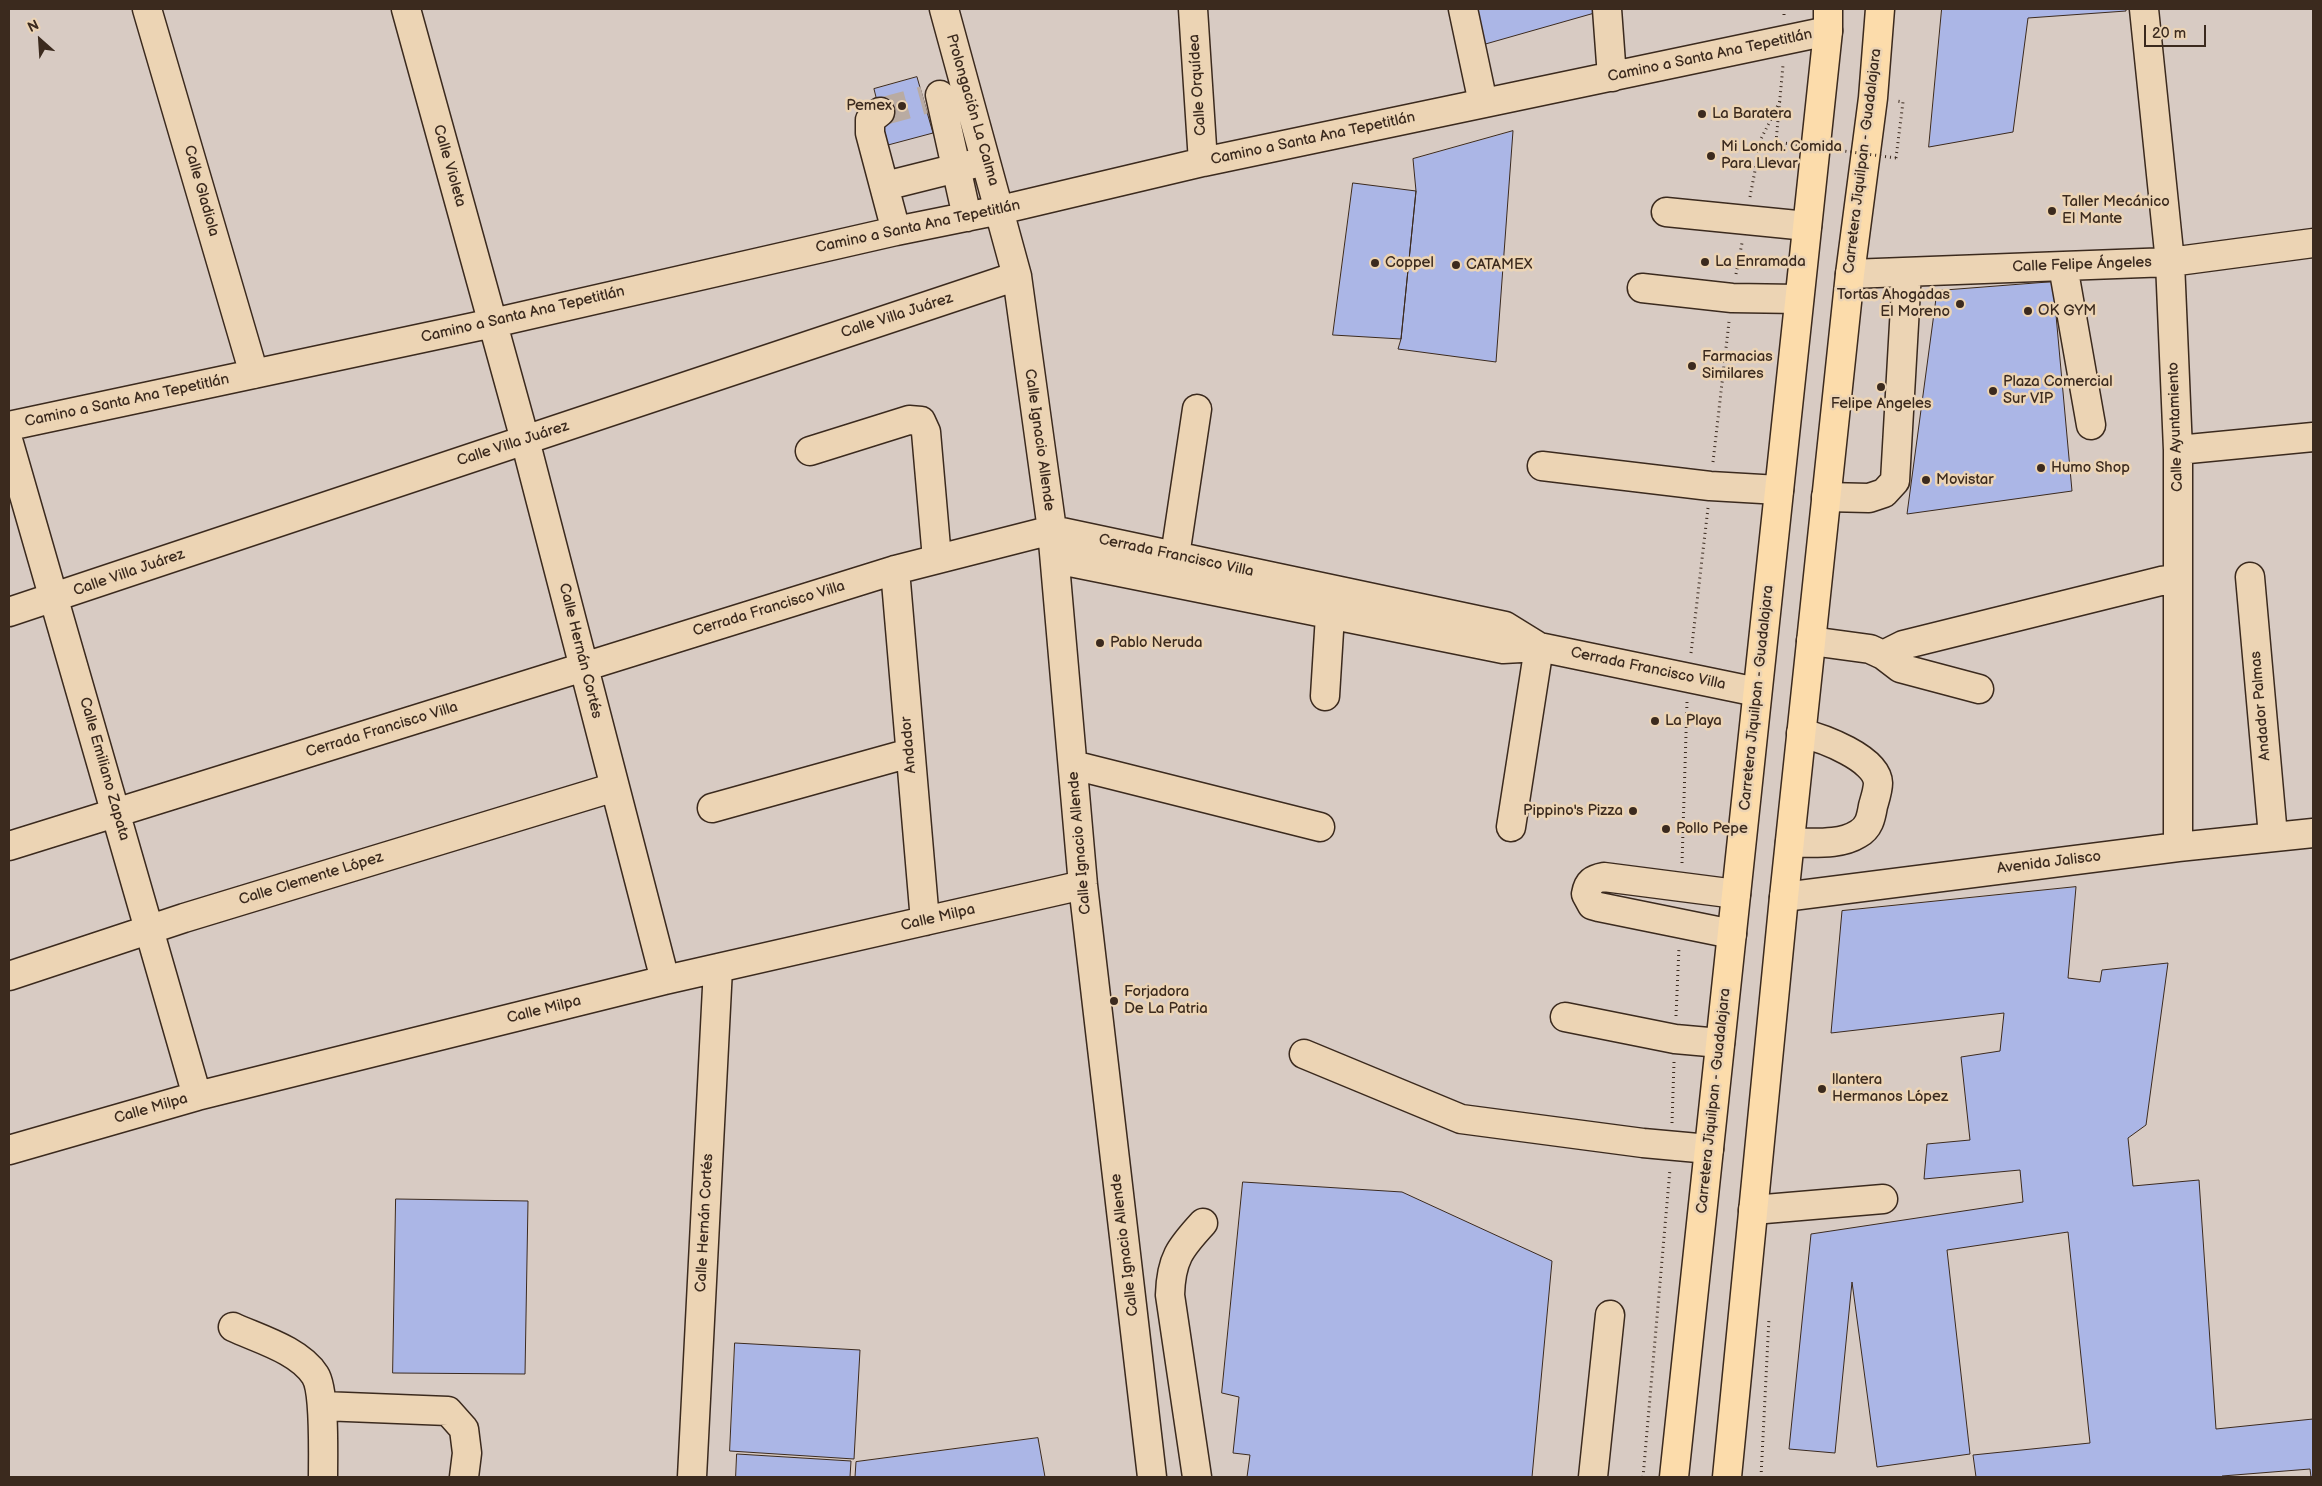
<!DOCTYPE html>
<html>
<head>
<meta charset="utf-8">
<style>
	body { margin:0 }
	#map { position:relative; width:2322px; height:1486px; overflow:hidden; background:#d8cbc3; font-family:"Balsamiq Sans",sans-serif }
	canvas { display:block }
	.frame { position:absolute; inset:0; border:10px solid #3b2a1e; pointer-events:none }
	.north { position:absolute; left:15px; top:15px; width:50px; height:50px; -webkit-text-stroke:4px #ecd4b4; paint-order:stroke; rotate:334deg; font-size:14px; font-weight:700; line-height:20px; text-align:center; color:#3b2a1e }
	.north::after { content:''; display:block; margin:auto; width:18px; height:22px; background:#3b2a1e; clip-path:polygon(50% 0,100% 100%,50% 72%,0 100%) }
	.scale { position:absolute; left:2144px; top:25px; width:62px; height:22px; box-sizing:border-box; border:2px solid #3b2a1e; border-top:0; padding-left:6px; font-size:15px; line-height:18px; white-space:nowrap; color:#3b2a1e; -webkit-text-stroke:4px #ecd4b4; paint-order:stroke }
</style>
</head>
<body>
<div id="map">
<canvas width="2322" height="1486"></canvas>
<div class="frame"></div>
<div class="north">N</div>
<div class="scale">20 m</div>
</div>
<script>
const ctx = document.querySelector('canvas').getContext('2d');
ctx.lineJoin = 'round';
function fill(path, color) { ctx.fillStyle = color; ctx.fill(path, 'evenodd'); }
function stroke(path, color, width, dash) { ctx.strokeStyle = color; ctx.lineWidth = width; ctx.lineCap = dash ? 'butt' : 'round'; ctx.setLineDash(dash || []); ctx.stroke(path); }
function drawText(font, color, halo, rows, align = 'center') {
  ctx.font = font + ' "Balsamiq Sans",sans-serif'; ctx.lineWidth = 5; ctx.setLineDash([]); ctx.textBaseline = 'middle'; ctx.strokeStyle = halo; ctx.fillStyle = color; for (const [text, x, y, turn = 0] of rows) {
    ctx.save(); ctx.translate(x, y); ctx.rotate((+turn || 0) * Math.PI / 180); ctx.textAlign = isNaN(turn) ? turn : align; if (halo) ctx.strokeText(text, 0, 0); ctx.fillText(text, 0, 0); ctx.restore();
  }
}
const building = new Path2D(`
	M 1467,9 L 1597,9 L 1598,12 L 1475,47 Z
	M 1942,9 L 2126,9 L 2126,11 L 2028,18 L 2013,132 L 1929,147 Z
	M 917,77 L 933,133 L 888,145 L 874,89 Z
	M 1513,131 L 1496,362 L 1398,349 L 1401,339 L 1416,191 L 1413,159 Z
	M 1353,183 L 1416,191 L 1401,339 L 1333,335 Z
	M 2053,282 L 2072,491 L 1907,514 L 1937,291 Z
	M 2076,887 L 2068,978 L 2100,982 L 2102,970 L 2168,963 L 2146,1125 L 2128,1138 L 2133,1186 L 2199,1180 L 2216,1429 L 2313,1419 L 2313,1477 L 2311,1477 L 2310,1469 L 2222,1476 L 2223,1477 L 1976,1477 L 1973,1455 L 2090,1443 L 2068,1232 L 1947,1250 L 1970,1454 L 1877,1467 L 1852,1282 L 1835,1453 L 1789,1449 L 1811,1234 L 2023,1202 L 2020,1170 L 1924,1179 L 1927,1144 L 1970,1140 L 1961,1057 L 2000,1051 L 2004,1013 L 1831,1033 L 1842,911 Z
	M 1243,1182 L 1402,1192 L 1552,1261 L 1532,1477 L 1247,1477 L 1250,1455 L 1233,1453 L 1239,1397 L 1222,1393 Z
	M 396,1199 L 528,1201 L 525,1374 L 393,1373 Z
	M 735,1343 L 860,1350 L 854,1459 L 730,1451 Z
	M 1038,1438 L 1045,1477 L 855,1477 L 856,1462 Z
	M 737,1454 L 851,1461 L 850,1477 L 736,1477 Z`);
const minorTunnel = new Path2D(`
	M 880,112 L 924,100`);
const path = new Path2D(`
	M 1784,9 L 1784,16
	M 1776,142 L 1783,65
	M 1896,158 L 1903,102 L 1897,101
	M 1750,197 L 1761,139 L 1781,99
	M 1736,274 L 1742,243
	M 1713,462 L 1729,322
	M 1691,653 L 1708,508
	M 1682,863 L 1687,702
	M 1676,1016 L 1679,947
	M 1672,1123 L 1674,1062
	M 1643,1477 L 1670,1169
	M 1761,1477 L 1769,1318`);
const minor = new Path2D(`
	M 147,9 L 254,374
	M 406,9 L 525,440 L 665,980
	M 944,9 L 1017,276 L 1052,530 L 1083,885 L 1152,1477
	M 1193,9 L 1203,162
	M 1463,9 L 1483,103
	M 1607,9 L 1612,77
	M 2144,9 L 2170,262 L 2178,450 L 2178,847
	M 940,95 L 967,217
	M 880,112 L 870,120 L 870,133 L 896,231
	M 885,186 L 973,164
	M 1666,212 L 1807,226
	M 2063,266 L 2091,425
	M 1850,274 L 2170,262 L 2313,243
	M 1642,288 L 1732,298 L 1799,299
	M 9,426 L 493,323 L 896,231 L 1000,210 L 1203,162 L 1828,31
	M 9,443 L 197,1096
	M 2178,450 L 2313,437
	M 810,451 L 909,420 L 921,421 L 926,432 L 937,559
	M 1542,466 L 1710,486 L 1779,490
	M 1826,497 L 1869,498 L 1884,493 L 1895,481 L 1907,272
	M 1175,556 L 1197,409
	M 1055,559 L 1503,649 L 1539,647 L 1757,692
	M 895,570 L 925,921
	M 2250,577 L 2273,836
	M 9,612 L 1017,276
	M 1811,641 L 1870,649 L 1883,655 L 1900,668 L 1979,689
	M 1883,655 L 1903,645 L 2161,581 L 2178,579
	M 1325,696 L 1330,615
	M 1073,765 L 1320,827
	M 712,808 L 910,753
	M 1511,827 L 1539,647
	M 1790,843 C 1811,842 1839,846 1858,834 C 1869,828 1871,818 1873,806 C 1875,799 1878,790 1878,783 C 1877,758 1822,738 1801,733
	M 9,846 L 895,570 L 1052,530 L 1505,626 L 1539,647
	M 1784,897 L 2178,847 L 2313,833
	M 1732,934 L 1599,907 L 1592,905 L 1586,894 C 1588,882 1593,879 1604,877 L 1736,894
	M 9,976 L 184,918 L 615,787
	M 1565,1017 L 1675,1039 L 1720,1043
	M 1304,1054 L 1461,1119 L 1643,1143 L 1709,1149
	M 9,1150 L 197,1096 L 665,980 L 1083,885
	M 1753,1210 L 1883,1199
	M 233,1327 C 259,1339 299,1350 315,1375 C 325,1390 323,1457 323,1477
	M 322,1406 L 448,1411 L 464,1429 L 467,1453 L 464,1477
	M 692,1477 L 718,968
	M 1197,1477 L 1170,1295 C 1171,1259 1180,1248 1203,1223
	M 1593,1477 L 1610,1315`);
const highway = new Path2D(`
	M 1674,1477 L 1828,31 L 1828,9
	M 1727,1477 L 1784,897 L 1850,274 L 1873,98 L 1880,9`);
const pathBridge = new Path2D(`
	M 1776,142 L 1896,158`);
const markers = [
	[902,106,5,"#3b2a1e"],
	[1702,114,5,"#3b2a1e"],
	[1711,156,5,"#3b2a1e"],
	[2052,211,5,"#3b2a1e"],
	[1705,262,5,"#3b2a1e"],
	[1375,263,5,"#3b2a1e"],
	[1456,265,5,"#3b2a1e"],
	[1960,304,5,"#3b2a1e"],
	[2028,311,5,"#3b2a1e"],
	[1692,366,5,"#3b2a1e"],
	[1881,387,5,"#3b2a1e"],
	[1993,391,5,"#3b2a1e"],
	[2041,468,5,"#3b2a1e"],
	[1926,480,5,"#3b2a1e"],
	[1100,643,5,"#3b2a1e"],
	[1655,721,5,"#3b2a1e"],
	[1633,811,5,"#3b2a1e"],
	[1666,829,5,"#3b2a1e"],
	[1114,1001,5,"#3b2a1e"],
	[1822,1089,5,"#3b2a1e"]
];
const streetNames = [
	["Camino a Santa Ana Tepetitlán",1710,56,-12],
	["Calle Orquídea",1198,85,-94],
	["Prolongación La Calma",972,110,74],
	["Camino a Santa Ana Tepetitlán",1313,139,-12],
	["Carretera Jiquilpan - Guadalajara",1863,161,-83],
	["Calle Violeta",449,166,74],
	["Calle Gladiola",201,191,74],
	["Camino a Santa Ana Tepetitlán",918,227,-12],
	["Calle Felipe Ángeles",2082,265,-2],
	["Camino a Santa Ana Tepetitlán",523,315,-13],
	["Calle Villa Juárez",897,316,-18],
	["Camino a Santa Ana Tepetitlán",127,401,-12],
	["Calle Ayuntamiento",2176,427,-92],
	["Calle Ignacio Allende",1039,440,82],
	["Calle Villa Juárez",513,444,-18],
	["Cerrada Francisco Villa",1176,556,12],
	["Calle Villa Juárez",129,573,-19],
	["Cerrada Francisco Villa",769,609,-17],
	["Calle Hernán Cortés",580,651,76],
	["Cerrada Francisco Villa",1648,669,12],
	["Carretera Jiquilpan - Guadalajara",1757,698,-84],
	["Andador Palmas",2261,706,-95],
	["Cerrada Francisco Villa",382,730,-17],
	["Andador",909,745,-95],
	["Calle Emiliano Zapata",104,769,74],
	["Calle Ignacio Allende",1080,843,-95],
	["Avenida Jalisco",2049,863,-7],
	["Calle Clemente López",311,879,-17],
	["Calle Milpa",938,918,-13],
	["Calle Milpa",544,1010,-14],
	["Carretera Jiquilpan - Guadalajara",1714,1101,-84],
	["Calle Milpa",151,1109,-16],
	["Calle Hernán Cortés",705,1223,-87],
	["Calle Ignacio Allende",1125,1245,-97]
];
const poiNames = [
	["Pemex",892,106,"right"],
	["La Baratera",1712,114],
	["Mi Lonch. Comida",1721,147],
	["Para Llevar",1721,164],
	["Taller Mecánico",2062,202],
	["El Mante",2062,219],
	["La Enramada",1715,262],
	["Coppel",1385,263],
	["CATAMEX",1466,265],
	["Tortas Ahogadas",1950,295,"right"],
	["El Moreno",1950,312,"right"],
	["OK GYM",2038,311],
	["Farmacias",1702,357],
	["Similares",1702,374],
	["Plaza Comercial",2003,382],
	["Sur VIP",2003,399],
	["Felipe Angeles",1881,404,"center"],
	["Humo Shop",2051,468],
	["Movistar",1936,480],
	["Pablo Neruda",1110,643],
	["La Playa",1665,721],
	["Pippino's Pizza",1623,811,"right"],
	["Pollo Pepe",1676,829],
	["Forjadora",1124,992],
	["De La Patria",1124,1009],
	["llantera",1832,1080],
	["Hermanos López",1832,1097]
];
fill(building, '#abb6e6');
stroke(building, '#3b2a1e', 1);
stroke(minorTunnel, '#b9aba2', 28, [28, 14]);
stroke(minor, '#3b2a1e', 31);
stroke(highway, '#3b2a1e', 31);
stroke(path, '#3b2a1e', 3, [1, 4]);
stroke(minor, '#ecd4b4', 28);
stroke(highway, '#fcdcab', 28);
stroke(pathBridge, '#3b2a1e', 3, [1, 4]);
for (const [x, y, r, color] of markers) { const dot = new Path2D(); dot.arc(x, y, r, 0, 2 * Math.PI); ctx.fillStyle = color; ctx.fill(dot); stroke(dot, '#ecd4b4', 2); }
drawText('15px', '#3b2a1e', '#ecd4b4', streetNames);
drawText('15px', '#3b2a1e', '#ecd4b4', poiNames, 'left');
</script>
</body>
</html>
